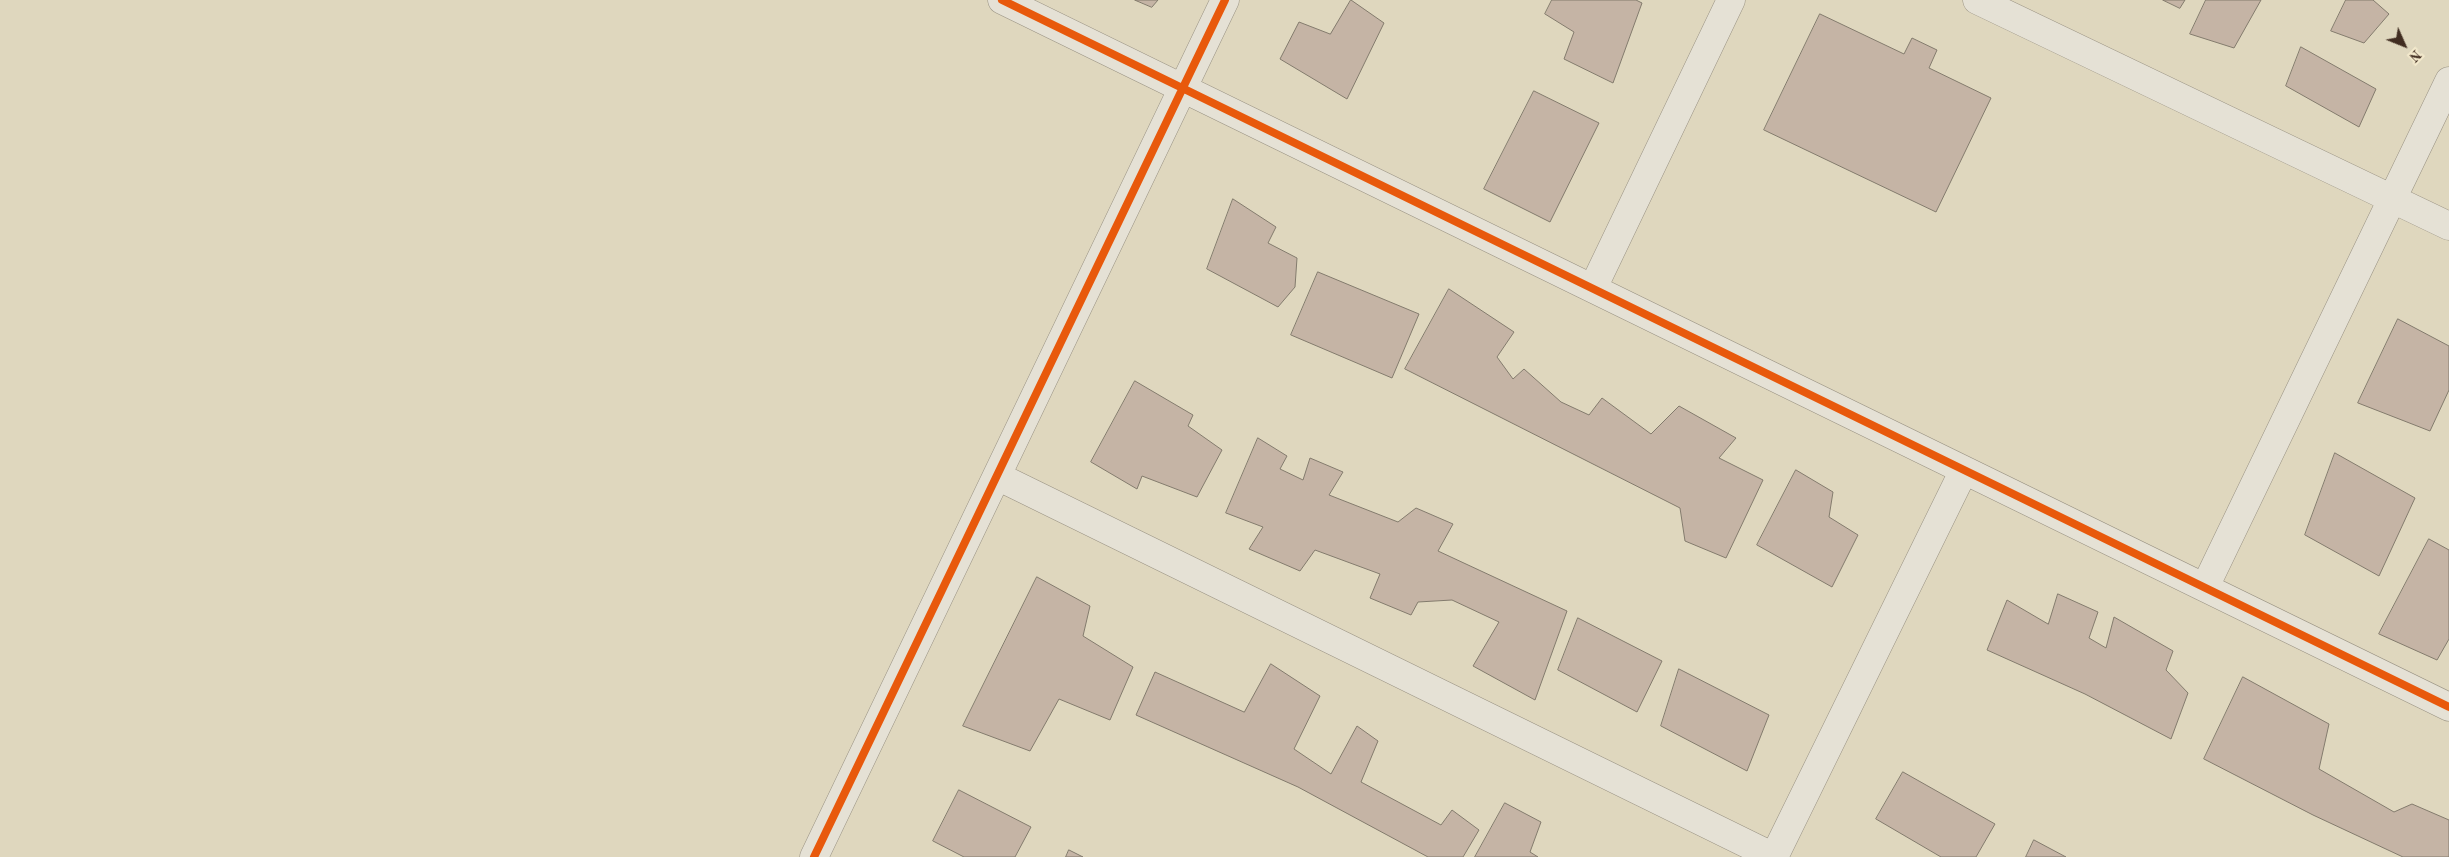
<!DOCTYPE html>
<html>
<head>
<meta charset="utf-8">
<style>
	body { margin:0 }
	#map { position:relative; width:2449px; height:857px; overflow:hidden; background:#dfd7be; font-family:"Old Standard TT",serif }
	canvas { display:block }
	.north { position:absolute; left:2379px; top:20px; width:50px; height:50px; -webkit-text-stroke:4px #f3e9cc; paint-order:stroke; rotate:134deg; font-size:14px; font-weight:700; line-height:20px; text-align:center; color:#412d21 }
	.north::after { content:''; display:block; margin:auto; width:18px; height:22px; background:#412d21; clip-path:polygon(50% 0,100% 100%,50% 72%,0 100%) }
</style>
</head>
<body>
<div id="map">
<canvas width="2449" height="857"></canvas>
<div class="north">N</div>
</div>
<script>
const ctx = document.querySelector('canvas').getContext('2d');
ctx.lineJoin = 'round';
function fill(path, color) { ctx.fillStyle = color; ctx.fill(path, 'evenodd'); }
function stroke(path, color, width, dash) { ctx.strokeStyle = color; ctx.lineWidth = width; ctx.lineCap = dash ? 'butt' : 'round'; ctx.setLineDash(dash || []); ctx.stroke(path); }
const building = new Path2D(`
	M 1135,0 L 1158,0 L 1152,7 Z
	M 1351,0 L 1384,23 L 1347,99 L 1280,59 L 1299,22 L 1330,34 Z
	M 1552,0 L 1636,0 L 1642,3 L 1613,83 L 1564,59 L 1574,32 L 1545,14 Z
	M 2163,0 L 2185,0 L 2180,8 Z
	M 2206,0 L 2261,0 L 2234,48 L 2190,34 Z
	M 2346,0 L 2373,0 L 2389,14 L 2364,43 L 2331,31 Z
	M 1820,14 L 1904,54 L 1912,38 L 1937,50 L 1929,68 L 1991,98 L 1936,212 L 1764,130 Z
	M 2301,47 L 2376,89 L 2359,127 L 2286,86 Z
	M 1534,91 L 1599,123 L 1550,222 L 1484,189 Z
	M 1233,199 L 1276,227 L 1268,243 L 1297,258 L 1295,287 L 1278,307 L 1207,269 Z
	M 1318,272 L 1419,314 L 1392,378 L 1291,335 Z
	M 1449,289 L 1514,332 L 1497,357 L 1513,379 L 1524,369 L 1561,402 L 1589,415 L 1602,398 L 1651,434 L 1679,406 L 1736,438 L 1719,458 L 1763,480 L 1726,558 L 1685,541 L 1680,508 L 1405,369 Z
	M 2398,319 L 2449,346 L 2449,390 L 2430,431 L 2358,403 Z
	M 1135,381 L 1193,415 L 1188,426 L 1222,450 L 1197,497 L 1142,476 L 1137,489 L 1091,462 Z
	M 1258,438 L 1287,456 L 1280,469 L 1303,480 L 1310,458 L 1343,472 L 1329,495 L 1398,522 L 1416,508 L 1453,524 L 1438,551 L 1567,611 L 1535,700 L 1473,666 L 1499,622 L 1452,600 L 1418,602 L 1411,615 L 1370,598 L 1380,574 L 1315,550 L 1300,571 L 1249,549 L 1263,527 L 1226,513 Z
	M 2335,453 L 2415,498 L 2379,576 L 2305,535 Z
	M 1796,470 L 1833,492 L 1829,517 L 1858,535 L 1832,587 L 1757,545 Z
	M 2429,539 L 2449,550 L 2449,639 L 2437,660 L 2379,634 Z
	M 1037,577 L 1090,606 L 1083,636 L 1133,667 L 1110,720 L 1059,699 L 1030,751 L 963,726 Z
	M 2058,594 L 2098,612 L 2089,638 L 2106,648 L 2114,617 L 2173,651 L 2166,670 L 2188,693 L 2171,739 L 2085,694 L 1987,650 L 2007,600 L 2048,624 Z
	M 1578,618 L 1662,661 L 1637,712 L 1558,670 Z
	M 1271,664 L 1320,696 L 1294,749 L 1331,774 L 1357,726 L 1378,741 L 1361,782 L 1441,825 L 1452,810 L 1479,830 L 1463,857 L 1428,857 L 1298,787 L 1136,715 L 1155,672 L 1244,712 Z
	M 1679,669 L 1769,715 L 1747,771 L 1661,726 Z
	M 2243,677 L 2329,724 L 2319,769 L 2394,812 L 2412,804 L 2449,820 L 2449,857 L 2403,857 L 2313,815 L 2204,759 Z
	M 1903,772 L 1995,824 L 1976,857 L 1941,857 L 1876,819 Z
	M 959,790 L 1031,827 L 1015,857 L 964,857 L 933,841 Z
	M 1505,803 L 1541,822 L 1530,852 L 1538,857 L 1475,857 Z
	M 2034,840 L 2066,857 L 2026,857 Z
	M 1069,850 L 1083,857 L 1066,857 Z`);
const minor = new Path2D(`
	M 1002,0 L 2449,707
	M 1977,0 L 2449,226
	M 1593,288 L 1731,0
	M 997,476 L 1774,857
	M 2205,587 L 2449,81
	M 814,857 L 1225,0
	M 1774,857 L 1964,470`);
const cycleway = new Path2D(`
	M 1002,0 L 2449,707
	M 814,857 L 1225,0`);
fill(building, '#c5b4a5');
stroke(building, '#837b6d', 1);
stroke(minor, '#999283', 29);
stroke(minor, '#e5e1d5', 28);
stroke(cycleway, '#e8590c', 8);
</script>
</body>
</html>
